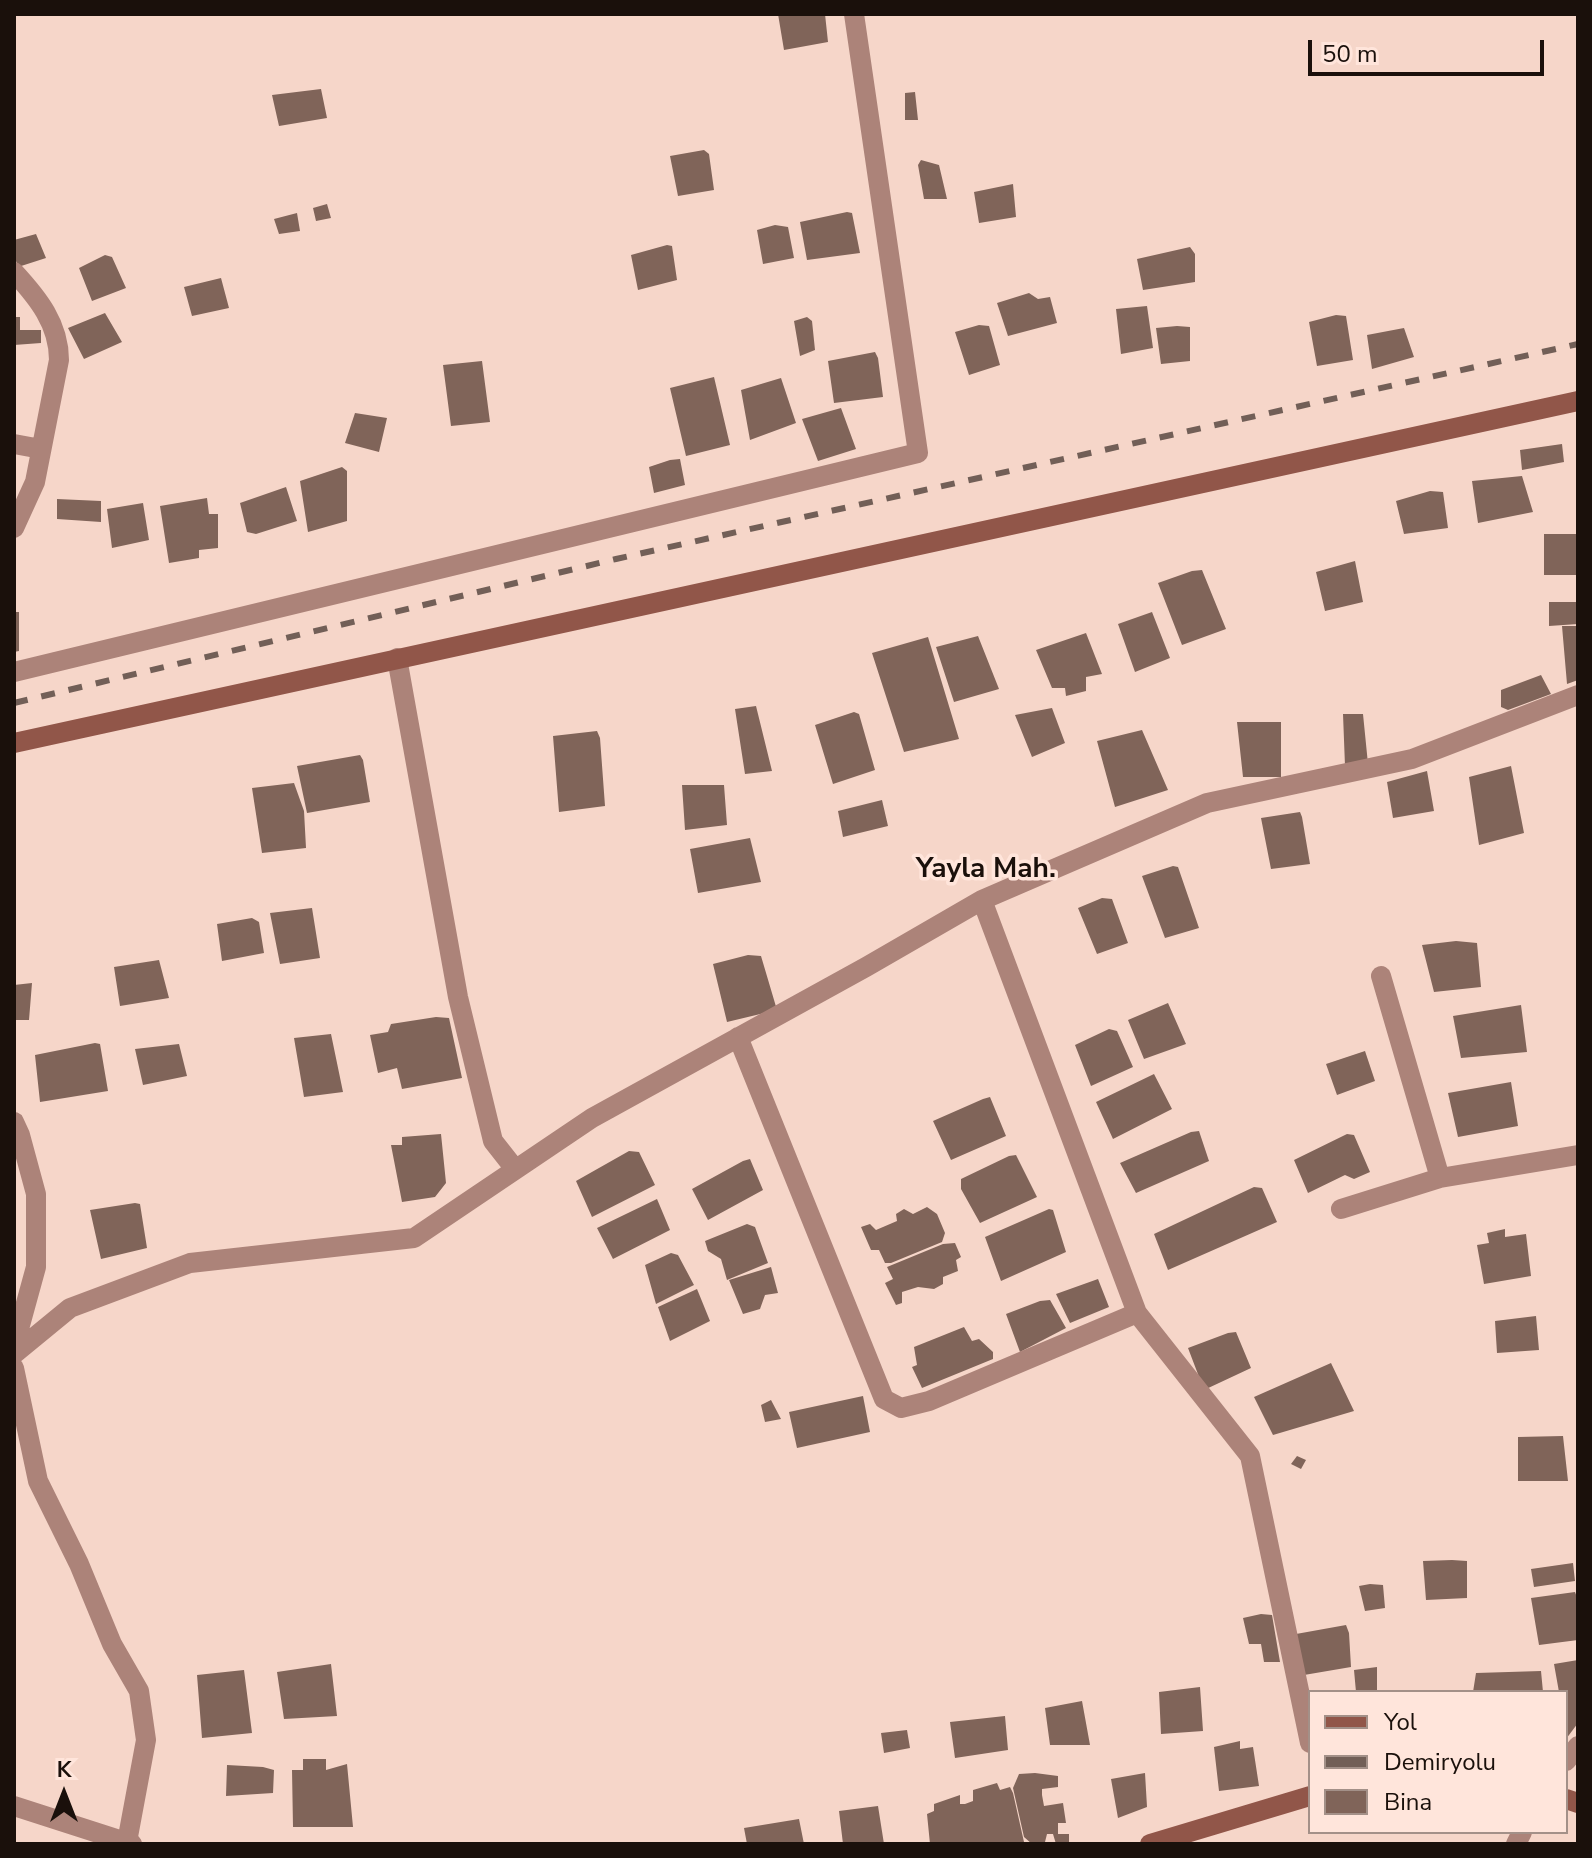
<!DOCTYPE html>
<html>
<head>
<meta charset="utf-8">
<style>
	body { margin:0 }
	#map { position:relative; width:1592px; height:1858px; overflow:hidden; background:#f6d6c9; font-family:"Nunito Sans",sans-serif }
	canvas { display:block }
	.frame { position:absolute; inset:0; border:16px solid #1a100b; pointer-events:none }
	.legend { position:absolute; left:1308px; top:1690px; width:260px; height:144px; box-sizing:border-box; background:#ffe5db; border:2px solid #a39088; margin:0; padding:10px 14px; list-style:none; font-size:24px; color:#1a100b }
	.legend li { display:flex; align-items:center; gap:16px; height:40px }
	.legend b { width:40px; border:2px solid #a39088 }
	.north { position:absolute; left:24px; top:1754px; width:80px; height:80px; -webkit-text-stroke:6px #ffe5db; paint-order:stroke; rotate:0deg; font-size:22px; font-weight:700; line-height:32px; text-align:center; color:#1a100b }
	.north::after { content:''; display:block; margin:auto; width:28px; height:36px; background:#1a100b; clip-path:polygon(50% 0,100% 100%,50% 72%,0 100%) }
	.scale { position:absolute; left:1308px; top:40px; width:236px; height:36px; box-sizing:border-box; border:4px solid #1a100b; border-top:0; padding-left:10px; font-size:24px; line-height:28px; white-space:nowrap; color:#1a100b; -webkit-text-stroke:6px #ffe5db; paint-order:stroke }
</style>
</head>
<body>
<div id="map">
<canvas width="1592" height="1858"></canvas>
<div class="frame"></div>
<ul class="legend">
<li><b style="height:10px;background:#915649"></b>Yol</li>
<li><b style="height:10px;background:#725f57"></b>Demiryolu</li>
<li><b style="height:22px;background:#806459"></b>Bina</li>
</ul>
<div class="north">K</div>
<div class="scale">50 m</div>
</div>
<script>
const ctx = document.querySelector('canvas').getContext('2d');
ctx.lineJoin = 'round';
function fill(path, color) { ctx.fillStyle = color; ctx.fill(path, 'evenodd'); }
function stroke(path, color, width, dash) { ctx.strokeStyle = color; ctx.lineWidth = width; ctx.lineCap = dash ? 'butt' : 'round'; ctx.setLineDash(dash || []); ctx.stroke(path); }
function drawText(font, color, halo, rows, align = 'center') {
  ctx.font = font + ' "Nunito Sans",sans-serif'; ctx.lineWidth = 7; ctx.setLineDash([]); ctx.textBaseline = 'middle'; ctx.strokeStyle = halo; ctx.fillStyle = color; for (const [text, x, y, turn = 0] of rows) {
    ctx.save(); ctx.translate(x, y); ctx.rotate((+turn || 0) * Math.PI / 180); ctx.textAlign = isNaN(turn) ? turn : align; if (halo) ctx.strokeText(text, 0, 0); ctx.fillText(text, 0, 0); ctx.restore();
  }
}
const building = new Path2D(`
	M 778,14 L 825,14 L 828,42 L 784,50 Z
	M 321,89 L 327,118 L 279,126 L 272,95 Z
	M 915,92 L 918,120 L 905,120 L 905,93 Z
	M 704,150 L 709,154 L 714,190 L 678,196 L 670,156 Z
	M 921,160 L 939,165 L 947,199 L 924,199 L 918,165 Z
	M 1013,184 L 1016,217 L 979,223 L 974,192 Z
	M 327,204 L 331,218 L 316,221 L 313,208 Z
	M 847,212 L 852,213 L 860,253 L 807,260 L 800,222 Z
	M 297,213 L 300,231 L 279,234 L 274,219 Z
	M 775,225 L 788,227 L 794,258 L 763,264 L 757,230 Z
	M 36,234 L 46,258 L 18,267 L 14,255 L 14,240 Z
	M 667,245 L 672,246 L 677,280 L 638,290 L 631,255 Z
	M 1190,247 L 1195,254 L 1195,282 L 1143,290 L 1137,259 Z
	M 105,255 L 112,257 L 126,288 L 92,301 L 79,268 Z
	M 221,278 L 229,308 L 192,316 L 184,287 Z
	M 1029,293 L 1038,299 L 1050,297 L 1057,323 L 1008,336 L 997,303 Z
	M 1147,306 L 1153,348 L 1121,354 L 1116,309 Z
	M 105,313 L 122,342 L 84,359 L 68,328 Z
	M 1336,315 L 1346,316 L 1353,360 L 1317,366 L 1309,322 Z
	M 14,317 L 20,317 L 20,330 L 41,330 L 41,343 L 14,345 Z
	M 807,317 L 812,321 L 815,350 L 800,356 L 794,321 Z
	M 979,325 L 989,326 L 1000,365 L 969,375 L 955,332 Z
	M 1177,326 L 1190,327 L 1190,361 L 1161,364 L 1156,328 Z
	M 1404,328 L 1414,357 L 1372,369 L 1367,335 Z
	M 875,352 L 878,358 L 883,397 L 834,403 L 828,361 Z
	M 482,361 L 490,422 L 451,426 L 443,365 Z
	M 714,377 L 730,445 L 686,456 L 670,388 Z
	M 781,378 L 796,423 L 750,440 L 741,390 Z
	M 841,408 L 856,449 L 818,461 L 802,419 Z
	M 355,413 L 387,418 L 379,452 L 345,443 Z
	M 1562,444 L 1564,462 L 1522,470 L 1520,450 Z
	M 680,459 L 685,485 L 654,493 L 649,467 L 670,460 Z
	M 342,467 L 347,471 L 347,521 L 308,532 L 300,481 Z
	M 1522,476 L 1533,512 L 1478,523 L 1472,481 Z
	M 286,487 L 297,521 L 256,534 L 247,532 L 240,503 Z
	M 1430,491 L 1443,492 L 1448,528 L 1404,534 L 1396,501 Z
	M 207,498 L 209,514 L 218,514 L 218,548 L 199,550 L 199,558 L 169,563 L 160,506 Z
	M 57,499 L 101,501 L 101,522 L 57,519 Z
	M 143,503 L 149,540 L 112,548 L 107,509 Z
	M 1544,534 L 1578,534 L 1578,575 L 1544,575 Z
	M 1355,561 L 1363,602 L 1325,611 L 1316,572 Z
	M 1202,570 L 1226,629 L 1182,645 L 1158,583 L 1192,571 Z
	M 1549,602 L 1578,602 L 1578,624 L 1549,626 Z
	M 14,612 L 19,612 L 19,651 L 14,652 Z
	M 1152,612 L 1170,658 L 1135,672 L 1118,624 Z
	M 1562,626 L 1578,626 L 1578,680 L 1567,684 Z
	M 1086,633 L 1102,674 L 1086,677 L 1086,691 L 1066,696 L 1065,688 L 1052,688 L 1036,650 Z
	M 978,636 L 999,689 L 954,702 L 936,647 Z
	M 928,637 L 959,739 L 904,752 L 872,653 Z
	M 1541,675 L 1551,694 L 1508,710 L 1501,707 L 1501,690 Z
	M 756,706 L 772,771 L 745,774 L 735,709 Z
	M 1052,708 L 1065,743 L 1032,757 L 1015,715 Z
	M 854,712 L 859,714 L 875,770 L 833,784 L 815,725 Z
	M 1343,714 L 1363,714 L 1368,764 L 1345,766 Z
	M 1237,722 L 1281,722 L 1281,777 L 1243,777 Z
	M 1142,730 L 1168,790 L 1115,807 L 1097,741 Z
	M 597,731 L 600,738 L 605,806 L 559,812 L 553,736 Z
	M 360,755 L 363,760 L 370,802 L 307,813 L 297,766 Z
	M 1511,766 L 1524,833 L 1479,845 L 1469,777 Z
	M 1427,771 L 1434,811 L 1393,818 L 1387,782 Z
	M 294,783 L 304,811 L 306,848 L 262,853 L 252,788 Z
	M 682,785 L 724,785 L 727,825 L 685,830 Z
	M 882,800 L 888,826 L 843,837 L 838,811 Z
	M 1300,812 L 1302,817 L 1310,864 L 1271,869 L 1261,818 Z
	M 750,838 L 761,882 L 698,893 L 690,849 Z
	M 1173,866 L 1178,867 L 1199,928 L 1165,938 L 1142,876 Z
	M 1102,898 L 1112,899 L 1128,943 L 1097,954 L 1078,908 Z
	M 312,908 L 320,958 L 280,964 L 270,913 Z
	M 252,918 L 259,922 L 264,953 L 222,961 L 217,924 Z
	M 1456,941 L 1477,943 L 1481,987 L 1434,992 L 1422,945 Z
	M 748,955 L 761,956 L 777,1010 L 727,1022 L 713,964 Z
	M 159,960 L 169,998 L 120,1006 L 114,967 Z
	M 32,983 L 29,1020 L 14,1020 L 14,985 Z
	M 1168,1003 L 1186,1044 L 1144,1059 L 1128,1020 Z
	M 1521,1005 L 1527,1052 L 1461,1058 L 1453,1016 Z
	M 436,1017 L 449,1018 L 462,1078 L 402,1089 L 397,1068 L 378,1073 L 370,1035 L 388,1032 L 391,1024 Z
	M 1109,1029 L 1117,1031 L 1133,1067 L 1091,1086 L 1075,1045 Z
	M 331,1034 L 343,1092 L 304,1097 L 294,1038 Z
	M 95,1043 L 100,1044 L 108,1091 L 40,1102 L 35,1055 Z
	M 179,1044 L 187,1076 L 143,1085 L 135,1049 Z
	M 1365,1051 L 1375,1081 L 1337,1095 L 1326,1064 Z
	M 1154,1074 L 1172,1109 L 1113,1139 L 1096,1102 Z
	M 1511,1082 L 1518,1126 L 1458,1137 L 1448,1093 Z
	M 990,1097 L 1006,1136 L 951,1160 L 933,1121 L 983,1099 Z
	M 1199,1131 L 1209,1161 L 1136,1193 L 1120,1163 L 1191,1132 Z
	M 441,1134 L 446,1183 L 435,1197 L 402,1202 L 391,1145 L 402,1145 L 402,1137 Z
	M 1347,1134 L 1354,1135 L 1370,1172 L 1354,1179 L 1345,1175 L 1308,1193 L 1294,1160 Z
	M 629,1151 L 639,1152 L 655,1185 L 592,1217 L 576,1181 Z
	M 1016,1155 L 1037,1197 L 980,1223 L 961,1189 L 961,1179 L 1009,1156 Z
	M 750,1159 L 763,1190 L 708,1220 L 692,1189 L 743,1161 Z
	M 1254,1187 L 1262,1188 L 1277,1222 L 1168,1270 L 1154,1234 Z
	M 657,1199 L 670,1230 L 613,1259 L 597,1228 Z
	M 135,1203 L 140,1204 L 147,1248 L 101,1259 L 90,1210 Z
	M 927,1207 L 937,1214 L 945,1233 L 942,1242 L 891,1263 L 885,1263 L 879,1250 L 871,1250 L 861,1227 L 870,1224 L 876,1230 L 897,1221 L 896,1214 L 904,1209 L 913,1214 Z
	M 1049,1209 L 1053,1210 L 1066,1252 L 1001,1281 L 985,1237 Z
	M 747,1224 L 755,1227 L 768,1263 L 727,1280 L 721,1259 L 708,1251 L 705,1241 Z
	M 1505,1229 L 1505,1237 L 1526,1234 L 1531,1276 L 1484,1284 L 1477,1245 L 1489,1243 L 1487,1233 Z
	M 955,1243 L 961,1257 L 956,1260 L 958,1271 L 943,1277 L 943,1284 L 934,1289 L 918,1287 L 902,1292 L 902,1303 L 896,1305 L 885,1283 L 893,1279 L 887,1267 L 943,1244 Z
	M 671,1253 L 678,1255 L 694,1285 L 656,1304 L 645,1265 Z
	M 771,1267 L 778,1293 L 765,1295 L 760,1309 L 743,1314 L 729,1280 Z
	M 1098,1279 L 1109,1307 L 1070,1323 L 1056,1294 Z
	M 697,1289 L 710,1321 L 670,1341 L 658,1307 Z
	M 1050,1300 L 1066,1328 L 1020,1352 L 1006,1314 L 1040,1301 Z
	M 1536,1316 L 1539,1350 L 1497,1353 L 1495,1321 Z
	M 964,1327 L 972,1341 L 979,1339 L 993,1352 L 993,1359 L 922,1388 L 912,1367 L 917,1365 L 914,1347 Z
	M 1236,1332 L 1251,1368 L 1204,1390 L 1188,1348 L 1228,1333 Z
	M 1331,1363 L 1354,1411 L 1273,1435 L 1254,1397 Z
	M 863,1396 L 870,1432 L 797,1448 L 789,1412 Z
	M 771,1400 L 781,1419 L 765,1422 L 761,1405 Z
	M 1563,1436 L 1568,1481 L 1518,1481 L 1518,1437 Z
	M 1297,1456 L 1306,1460 L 1301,1469 L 1291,1464 Z
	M 1452,1560 L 1467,1561 L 1467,1598 L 1426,1600 L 1423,1561 Z
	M 1573,1563 L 1575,1581 L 1534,1587 L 1531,1569 Z
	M 1370,1584 L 1383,1585 L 1385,1608 L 1365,1611 L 1359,1586 Z
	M 1575,1592 L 1578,1600 L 1578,1640 L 1539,1645 L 1531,1598 Z
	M 1261,1614 L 1272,1615 L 1280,1662 L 1264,1662 L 1261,1644 L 1249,1644 L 1243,1618 Z
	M 1346,1625 L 1349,1633 L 1351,1667 L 1304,1675 L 1296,1634 Z
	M 1578,1660 L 1578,1723 L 1566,1739 L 1566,1692 L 1559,1692 L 1554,1664 Z
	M 331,1664 L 337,1716 L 284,1719 L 277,1672 Z
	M 1377,1667 L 1377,1692 L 1356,1692 L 1354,1670 Z
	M 244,1670 L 252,1733 L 202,1738 L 197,1675 Z
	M 1541,1671 L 1543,1692 L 1473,1692 L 1476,1673 Z
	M 1200,1687 L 1203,1731 L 1161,1734 L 1159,1692 Z
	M 1082,1701 L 1090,1745 L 1050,1745 L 1045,1708 Z
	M 1005,1716 L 1008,1750 L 955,1758 L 950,1722 Z
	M 907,1730 L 910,1748 L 884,1753 L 881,1733 Z
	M 1240,1741 L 1240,1749 L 1253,1747 L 1259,1786 L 1219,1791 L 1214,1747 Z
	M 303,1759 L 326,1759 L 326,1770 L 347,1764 L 353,1827 L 293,1827 L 292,1770 L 303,1770 Z
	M 227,1765 L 263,1767 L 274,1770 L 273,1793 L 226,1796 Z
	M 1035,1773 L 1058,1776 L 1058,1787 L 1042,1789 L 1042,1795 L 1044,1806 L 1063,1803 L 1066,1823 L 1058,1823 L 1058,1834 L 1069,1834 L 1069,1842 L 1056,1844 L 1053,1834 L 1047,1834 L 1045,1842 L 1032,1844 L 1024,1837 L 1013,1788 L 1019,1774 Z
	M 1145,1773 L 1147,1807 L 1118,1818 L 1111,1779 Z
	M 997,1783 L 1000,1790 L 1010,1787 L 1013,1793 L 1024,1842 L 1017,1844 L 930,1844 L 927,1814 L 934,1811 L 934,1804 L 960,1795 L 960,1804 L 965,1804 L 973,1801 L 973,1790 Z
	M 878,1806 L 884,1844 L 843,1844 L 839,1811 Z
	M 799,1819 L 804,1844 L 747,1844 L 744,1828 Z`);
const street = new Path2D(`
	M 14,272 C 38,298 59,324 59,360 L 35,482 L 14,528
	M 14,444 L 41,449
	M 397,658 L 458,997 L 493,1141 L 515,1169
	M 14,672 L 918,453 L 854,14
	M 982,900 L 1137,1313 L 1250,1456 L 1310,1743
	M 1381,976 L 1440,1178
	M 738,1037 L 884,1399 L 901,1408 L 929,1401 L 1137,1313
	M 14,1122 L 20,1135 L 36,1194 L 36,1267 L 14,1347
	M 1341,1209 L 1440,1178 L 1578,1155
	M 14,1354 L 70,1308 L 190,1263 L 414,1238 L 592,1118 L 866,967 L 982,900 L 1207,803 L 1412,759 L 1578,695
	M 14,1368 L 38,1481 L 79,1564 L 112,1644 L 139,1691 L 146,1740 L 127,1842
	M 1566,1761 L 1578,1746
	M 14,1806 L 132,1844
	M 1516,1844 L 1522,1832`);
const secondary = new Path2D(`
	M 14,743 L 1578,401
	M 1566,1799 L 1578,1803
	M 1150,1844 L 1310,1796`);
const rail = new Path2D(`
	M 14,703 L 616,559 L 1578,344`);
const districtNames = [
	["Yayla Mah.",986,870]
];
fill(building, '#806459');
stroke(street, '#ac8379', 20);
stroke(secondary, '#915649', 20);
stroke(rail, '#725f57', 6, [14, 14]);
drawText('bold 28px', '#1a100b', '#ffe5db', districtNames);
</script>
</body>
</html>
